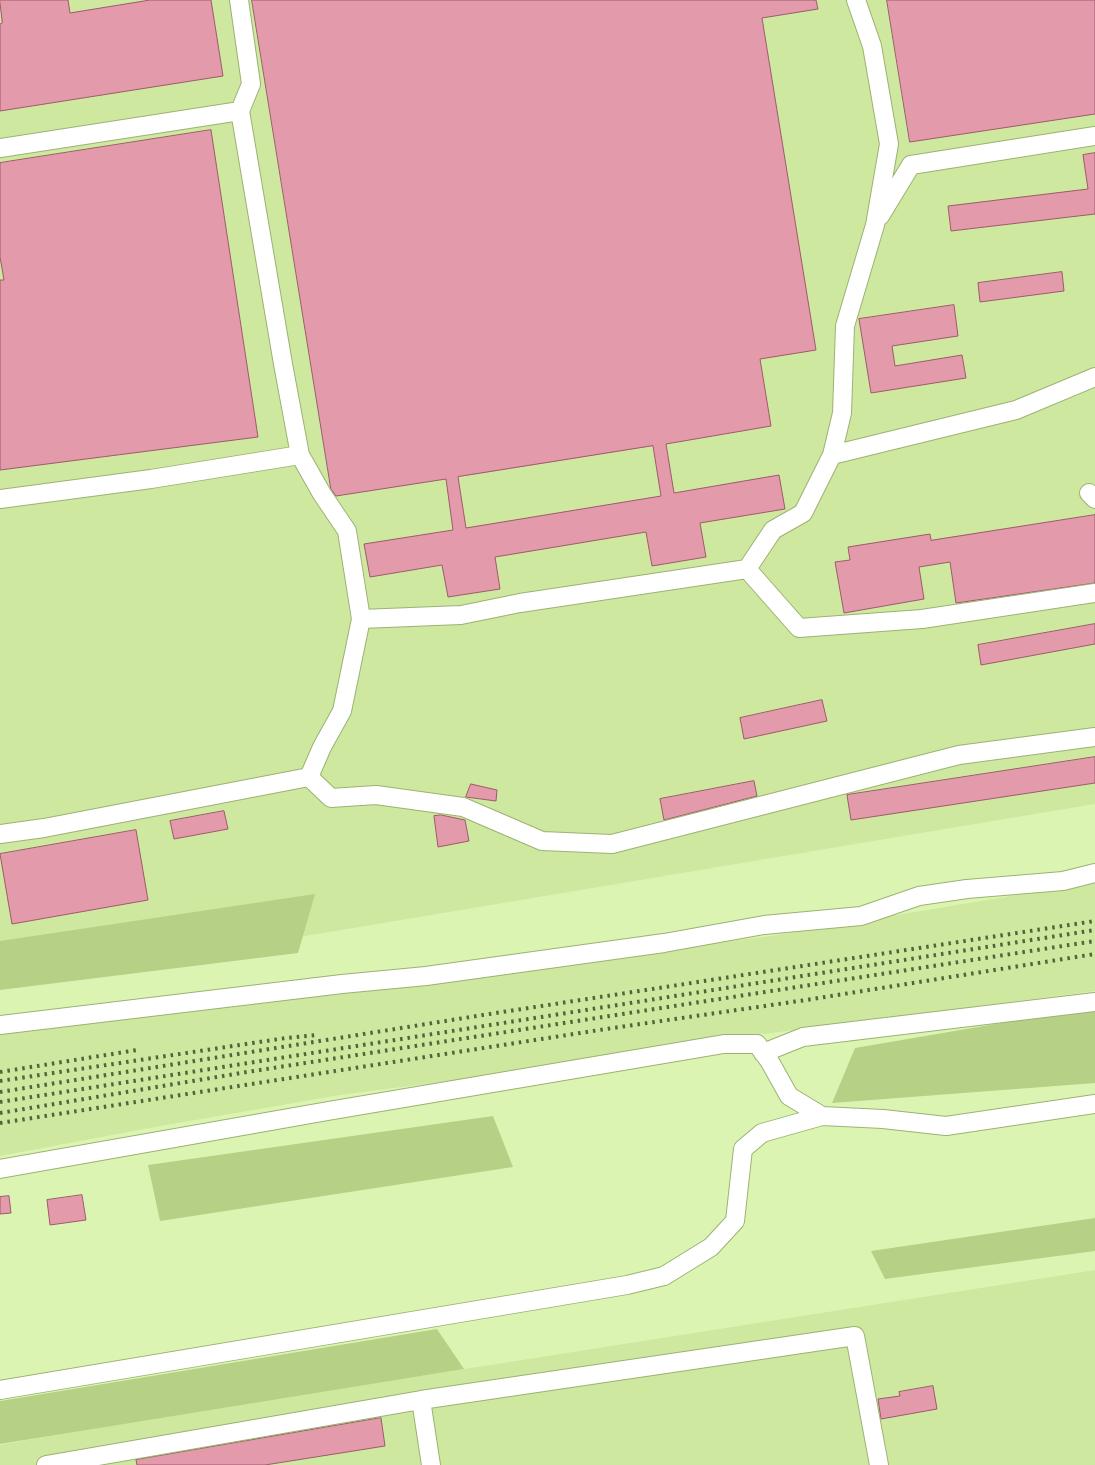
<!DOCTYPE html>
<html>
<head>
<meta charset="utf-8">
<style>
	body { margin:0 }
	canvas { display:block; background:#dcf4b2 }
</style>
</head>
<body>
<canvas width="1095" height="1465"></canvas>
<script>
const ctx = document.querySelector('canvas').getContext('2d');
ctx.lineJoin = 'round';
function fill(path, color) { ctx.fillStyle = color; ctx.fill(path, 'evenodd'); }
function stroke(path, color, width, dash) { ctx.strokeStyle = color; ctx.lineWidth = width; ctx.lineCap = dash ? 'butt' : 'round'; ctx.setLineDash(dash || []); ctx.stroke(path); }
const built = new Path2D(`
	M 0,0 L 1095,0 L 1095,804 L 0,987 Z
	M 1095,882 L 1095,991 L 679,1045 L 564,1066 L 340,1095 L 155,1127 L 0,1156 L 0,1022 L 438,979 L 771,936 Z
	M 1095,1270 L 1095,1465 L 0,1465 L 0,1445 L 140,1420 Z`);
const green = new Path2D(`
	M 315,894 L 298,953 L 0,990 L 0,941 Z
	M 1095,1007 L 1095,1083 L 832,1103 L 855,1048 Z
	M 493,1116 L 513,1167 L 160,1221 L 148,1165 Z
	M 1095,1218 L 1095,1251 L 885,1279 L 871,1251 Z
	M 437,1329 L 464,1369 L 0,1444 L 0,1401 Z`);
const building = new Path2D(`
	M 0,0 L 68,0 L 70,13 L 150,0 L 211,0 L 223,76 L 0,111 L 0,24 L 2,23 Z
	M 252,0 L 816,0 L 818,9 L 762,18 L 816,350 L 760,359 L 771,426 L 666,444 L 674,493 L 779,475 L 785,509 L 700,523 L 706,557 L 652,566 L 646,532 L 495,557 L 500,589 L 448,597 L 442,565 L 370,577 L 364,544 L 453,530 L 446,479 L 336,496 L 331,489 ZM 653,446 L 661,496 L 466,528 L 458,477 Z
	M 887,0 L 1095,0 L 1095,114 L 910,142 Z
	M 211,130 L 258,437 L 0,470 L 0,280 L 4,280 L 0,257 L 0,163 Z
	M 1095,153 L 1095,214 L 951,231 L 948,206 L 1088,189 L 1083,155 Z
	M 1062,272 L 1064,291 L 980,302 L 978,283 Z
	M 954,305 L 958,336 L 892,346 L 895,366 L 962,355 L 966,378 L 871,393 L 859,319 Z
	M 1095,515 L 1095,583 L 956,603 L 950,562 L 919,567 L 924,599 L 844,613 L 835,562 L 850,560 L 848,547 L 930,534 L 931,540 Z
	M 1095,624 L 1095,644 L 981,665 L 978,645 Z
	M 822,700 L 827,721 L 744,739 L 740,718 Z
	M 1095,757 L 1095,783 L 851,820 L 847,795 Z
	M 754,781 L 757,796 L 664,820 L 660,799 Z
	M 471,784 L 497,790 L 496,801 L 466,797 Z
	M 224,811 L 228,829 L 174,839 L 170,821 Z
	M 441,815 L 465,820 L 469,841 L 438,847 L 434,816 Z
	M 136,830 L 148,900 L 12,924 L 0,854 Z
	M 82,1195 L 86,1220 L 50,1225 L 47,1200 Z
	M 9,1196 L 11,1213 L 0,1214 L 0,1197 Z
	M 933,1386 L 937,1409 L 881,1419 L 878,1399 L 900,1396 L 899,1392 Z
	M 381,1418 L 385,1446 L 265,1465 L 137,1465 L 136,1460 Z`);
const minor = new Path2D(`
	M 239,0 L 251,84 L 240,111
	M 856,0 L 872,46 L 889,144 L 875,225 L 845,326 L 842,413 L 832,455 L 1016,410 L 1095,377
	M 0,148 L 240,111 L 283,364 L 300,455 L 322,494 L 347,531 L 361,619 L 342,711 L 322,747 L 309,777 L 44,828 L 0,834
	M 880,216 L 911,165 L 1095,136
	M 1089,493 L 1095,499
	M 0,499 L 151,479 L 300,455
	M 747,569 L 773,530 L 803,513 L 832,455
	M 361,619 L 461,615 L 520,603 L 747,569 L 799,628 L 922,619 L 1095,593
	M 309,777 L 331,798 L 376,795 L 463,807 L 542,841 L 612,844 L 959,755 L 1095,737
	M 0,1025 L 342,984 L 426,976 L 664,943 L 764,925 L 861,916 L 919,896 L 967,889 L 1063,881 L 1095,873
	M 763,1053 L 803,1037 L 1095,1002
	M 0,1169 L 328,1111 L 724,1044 L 757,1044 L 770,1062 L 789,1096 L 822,1116 L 883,1119 L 946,1126 L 1095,1104
	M 0,1390 L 627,1285 L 664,1276 L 711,1247 L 735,1221 L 743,1149 L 762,1133 L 822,1116
	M 46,1465 L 421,1400
	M 431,1465 L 421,1400 L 855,1336 L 879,1465`);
const rail = new Path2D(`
	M 0,1072 L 137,1050
	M 0,1081 L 286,1038 L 317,1035
	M 0,1092 L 483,1015 L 1095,921
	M 0,1102 L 1095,930
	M 0,1113 L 247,1072 L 1095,941
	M 0,1123 L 606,1029 L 806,1000 L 1095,954`);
fill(built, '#cee89f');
fill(green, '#b6d185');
fill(building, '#e39aab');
stroke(building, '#9d5b6b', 1);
stroke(minor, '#9cb273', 20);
stroke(minor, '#fff', 18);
stroke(rail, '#55623c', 4, [2.5, 5]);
</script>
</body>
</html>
